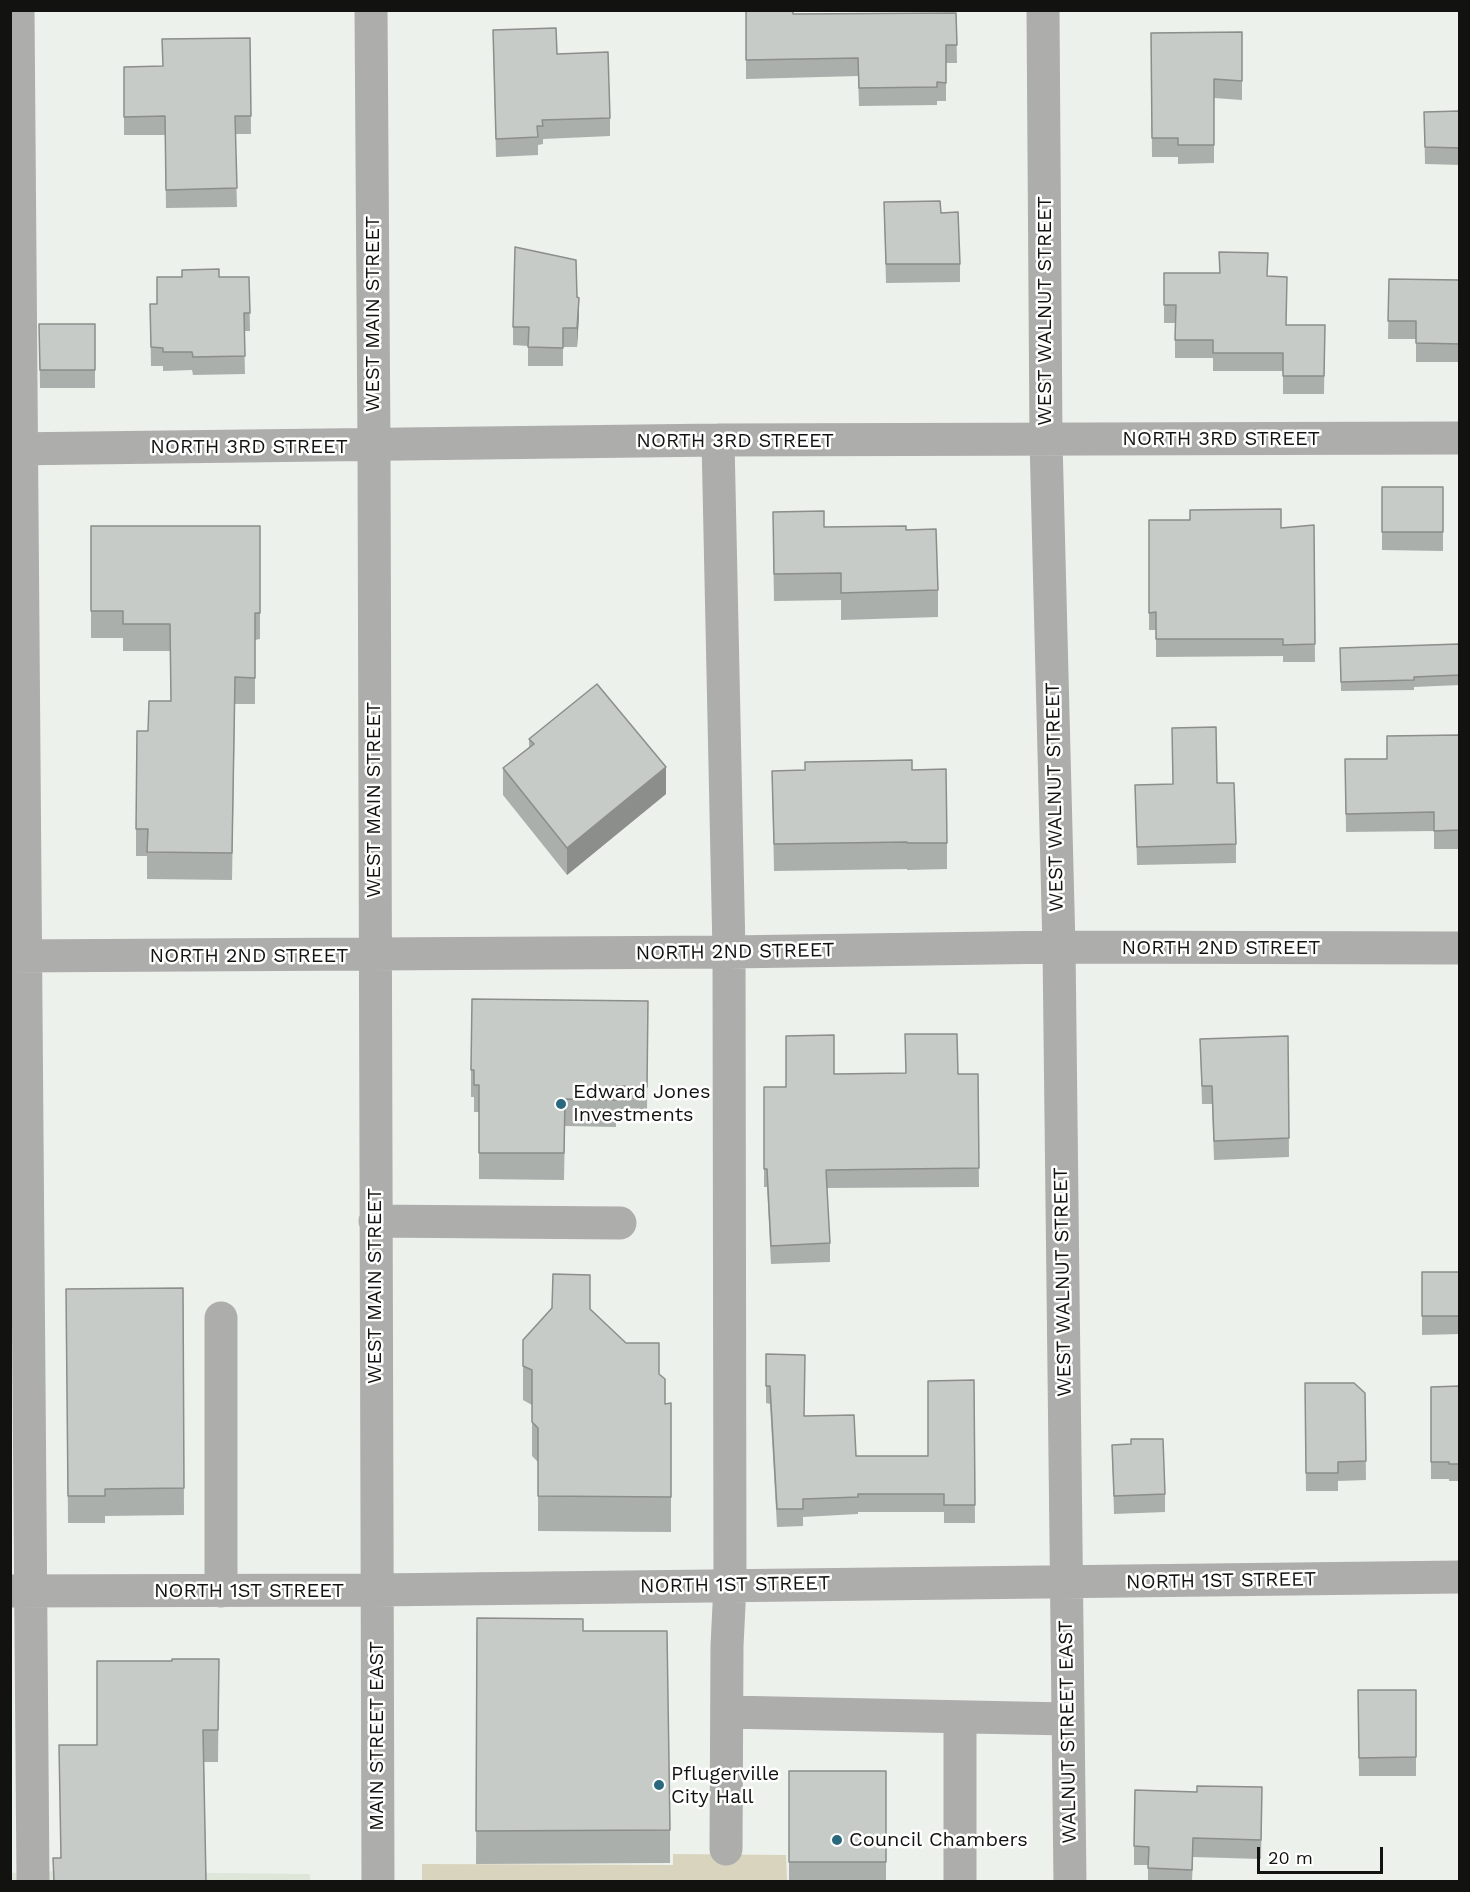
<!DOCTYPE html>
<html>
<head>
<meta charset="utf-8">
<style>
	body { margin:0 }
	#map { position:relative; width:1470px; height:1892px; overflow:hidden; background:#edf1eb; font-family:"Work Sans",sans-serif }
	canvas { display:block }
	.frame { position:absolute; inset:0; border:12px solid #121311; pointer-events:none }
	.scale { position:absolute; left:1257px; top:1847px; width:126px; height:27px; box-sizing:border-box; border:3px solid #121311; border-top:0; padding-left:8px; font-size:18px; line-height:21px; white-space:nowrap; color:#121311; -webkit-text-stroke:4px #fff; paint-order:stroke }
</style>
</head>
<body>
<div id="map">
<canvas width="1470" height="1892"></canvas>
<div class="frame"></div>
<div class="scale">20 m</div>
</div>
<script>
const ctx = document.querySelector('canvas').getContext('2d');
ctx.lineJoin = 'round';
function fill(path, color) { ctx.fillStyle = color; ctx.fill(path, 'evenodd'); }
function stroke(path, color, width, dash) { ctx.strokeStyle = color; ctx.lineWidth = width; ctx.lineCap = dash ? 'butt' : 'round'; ctx.setLineDash(dash || []); ctx.stroke(path); }
function drawText(font, color, halo, rows, align = 'center') {
  ctx.font = font + ' "Work Sans",sans-serif'; ctx.lineWidth = 5; ctx.setLineDash([]); ctx.textBaseline = 'middle'; ctx.strokeStyle = halo; ctx.fillStyle = color; for (const [text, x, y, turn = 0] of rows) {
    ctx.save(); ctx.translate(x, y); ctx.rotate((+turn || 0) * Math.PI / 180); ctx.textAlign = isNaN(turn) ? turn : align; if (halo) ctx.strokeText(text, 0, 0); ctx.fillText(text, 0, 0); ctx.restore();
  }
}
const built = new Path2D(`
	M 42,1871 L 310,1874 L 310,1882 L 11,1882 L 11,1873 Z`);
const green = new Path2D(`
	M 673,1854 L 786,1855 L 787,1881 L 422,1882 L 422,1864 L 673,1865 Z`);
const minor = new Path2D(`
	M 18,10 L 33,1882
	M 371,10 L 374,446 L 378,1882
	M 1043,10 L 1046,440 L 1059,947 L 1070,1882
	M 718,440 L 729,952 L 730,1585 L 727,1646 L 726,1849
	M 10,449 L 718,440 L 1460,438
	M 10,956 L 729,952 L 1059,947 L 1460,948
	M 375,1221 L 620,1223
	M 221,1318 L 221,1591
	M 10,1591 L 376,1590 L 1460,1577
	M 727,1712 L 1068,1719
	M 960,1717 L 960,1882`);
const wall = new Path2D(`
	M 746,10 L 793,14 L 956,13 L 957,63 L 946,63 L 946,101 L 937,101 L 937,105 L 859,106 L 858,76 L 746,79 Z
	M 493,30 L 557,54 L 610,118 L 610,136 L 543,139 L 543,144 L 538,145 L 538,155 L 496,157 Z
	M 1242,32 L 1242,100 L 1214,98 L 1214,163 L 1178,164 L 1178,157 L 1152,157 L 1151,33 Z
	M 250,38 L 251,134 L 235,134 L 237,207 L 166,208 L 165,135 L 124,135 L 124,67 L 162,66 Z
	M 1460,111 L 1460,165 L 1425,164 L 1424,112 Z
	M 884,202 L 941,213 L 960,264 L 960,282 L 886,283 Z
	M 1164,273 L 1268,276 L 1286,325 L 1325,325 L 1324,394 L 1283,394 L 1283,371 L 1213,371 L 1213,358 L 1175,358 L 1175,323 L 1164,323 Z
	M 219,277 L 249,277 L 250,331 L 244,331 L 245,374 L 193,375 L 192,370 L 163,371 L 163,366 L 151,366 L 150,304 L 157,304 Z
	M 1389,279 L 1460,280 L 1460,362 L 1416,362 L 1416,339 L 1388,339 Z
	M 577,297 L 579,316 L 577,347 L 563,347 L 563,366 L 528,366 L 528,346 L 513,345 L 513,327 Z
	M 39,324 L 95,324 L 95,388 L 40,388 Z
	M 1382,487 L 1443,487 L 1443,551 L 1382,550 Z
	M 1149,520 L 1281,528 L 1314,525 L 1315,662 L 1283,662 L 1283,656 L 1156,657 L 1156,630 L 1149,630 Z
	M 91,526 L 260,526 L 260,639 L 255,640 L 255,704 L 235,704 L 232,880 L 147,879 L 147,856 L 136,856 L 136,829 L 148,731 L 171,701 L 170,651 L 123,651 L 123,638 L 91,638 Z
	M 824,527 L 906,530 L 938,590 L 938,617 L 841,620 L 841,600 L 774,601 L 773,539 Z
	M 1459,644 L 1460,685 L 1414,687 L 1414,690 L 1341,691 L 1340,648 Z
	M 1460,735 L 1460,849 L 1434,849 L 1434,831 L 1346,832 L 1345,759 L 1387,759 L 1387,736 Z
	M 529,739 L 666,794 L 567,875 L 503,795 L 503,768 L 529,747 Z
	M 912,770 L 947,843 L 947,869 L 907,870 L 907,869 L 774,871 L 772,771 Z
	M 1217,783 L 1236,844 L 1236,863 L 1137,865 L 1135,785 Z
	M 648,1001 L 647,1114 L 616,1113 L 616,1127 L 565,1126 L 564,1180 L 479,1179 L 479,1112 L 474,1112 L 474,1097 L 471,1097 L 471,1070 Z
	M 1288,1036 L 1289,1157 L 1214,1160 L 1212,1104 L 1202,1104 L 1200,1039 Z
	M 834,1074 L 978,1074 L 979,1187 L 827,1188 L 830,1243 L 830,1262 L 771,1264 L 767,1187 L 764,1187 L 764,1087 L 786,1087 Z
	M 1422,1272 L 1460,1272 L 1460,1334 L 1422,1335 Z
	M 183,1288 L 184,1515 L 105,1516 L 105,1523 L 68,1523 L 66,1289 Z
	M 590,1310 L 659,1374 L 665,1404 L 671,1403 L 671,1532 L 538,1531 L 538,1462 L 532,1456 L 532,1405 L 523,1400 L 523,1340 Z
	M 766,1354 L 804,1416 L 856,1456 L 928,1456 L 974,1380 L 975,1523 L 944,1523 L 944,1512 L 858,1512 L 858,1514 L 803,1517 L 803,1526 L 777,1527 L 770,1404 L 766,1403 Z
	M 1305,1383 L 1365,1393 L 1366,1480 L 1338,1481 L 1338,1491 L 1306,1491 Z
	M 1460,1386 L 1460,1481 L 1449,1481 L 1449,1479 L 1431,1479 L 1431,1387 Z
	M 1131,1444 L 1165,1494 L 1165,1512 L 1114,1514 L 1112,1445 Z
	M 477,1618 L 583,1631 L 670,1830 L 670,1863 L 476,1864 Z
	M 219,1659 L 218,1762 L 204,1762 L 206,1881 L 53,1881 L 53,1858 L 60,1858 L 97,1745 Z
	M 1358,1690 L 1416,1690 L 1416,1776 L 1359,1776 Z
	M 789,1771 L 886,1771 L 886,1881 L 789,1881 Z
	M 1262,1806 L 1261,1859 L 1193,1857 L 1192,1881 L 1148,1881 L 1148,1865 L 1134,1865 L 1134,1846 Z`);
const shadedWall = new Path2D(`
	M 579,298 L 579,316 L 577,347 L 577,328 Z
	M 666,767 L 666,794 L 567,875 L 567,848 Z`);
const building = new Path2D(`
	M 746,10 L 793,10 L 793,14 L 956,13 L 957,45 L 946,45 L 946,83 L 937,82 L 937,87 L 859,88 L 858,58 L 746,60 Z
	M 556,28 L 557,54 L 608,52 L 610,118 L 542,120 L 543,126 L 537,126 L 538,137 L 496,139 L 493,30 Z
	M 1242,32 L 1242,81 L 1214,79 L 1214,145 L 1178,145 L 1178,138 L 1152,138 L 1151,33 Z
	M 250,38 L 251,116 L 235,116 L 237,188 L 166,190 L 165,116 L 124,117 L 124,67 L 163,66 L 162,39 Z
	M 1460,111 L 1460,148 L 1425,147 L 1424,112 Z
	M 940,201 L 941,213 L 958,212 L 960,264 L 886,264 L 884,202 Z
	M 515,247 L 576,260 L 577,297 L 579,298 L 577,328 L 563,328 L 563,348 L 528,347 L 529,327 L 513,327 Z
	M 1219,252 L 1268,253 L 1267,276 L 1287,277 L 1286,325 L 1325,325 L 1324,376 L 1283,376 L 1283,353 L 1213,353 L 1213,340 L 1175,340 L 1176,305 L 1164,305 L 1164,273 L 1220,273 Z
	M 219,269 L 219,277 L 249,277 L 250,313 L 244,313 L 245,356 L 193,357 L 192,352 L 163,352 L 163,348 L 151,347 L 150,304 L 157,304 L 157,277 L 182,277 L 182,270 Z
	M 1389,279 L 1460,280 L 1460,344 L 1416,343 L 1416,321 L 1388,321 Z
	M 39,324 L 95,324 L 95,370 L 40,370 Z
	M 1382,487 L 1443,487 L 1443,532 L 1382,532 Z
	M 1281,509 L 1281,528 L 1314,525 L 1315,644 L 1283,645 L 1283,639 L 1156,639 L 1156,612 L 1149,613 L 1149,520 L 1190,520 L 1190,510 Z
	M 824,511 L 824,527 L 906,526 L 906,530 L 936,529 L 938,590 L 841,593 L 841,573 L 774,574 L 773,512 Z
	M 91,526 L 260,526 L 260,613 L 255,613 L 255,678 L 235,677 L 232,853 L 147,852 L 148,829 L 136,829 L 137,731 L 148,731 L 149,701 L 171,701 L 170,624 L 123,624 L 123,611 L 91,611 Z
	M 1459,644 L 1460,675 L 1414,677 L 1414,680 L 1341,682 L 1340,648 Z
	M 597,684 L 666,767 L 567,848 L 503,768 L 534,744 L 529,739 Z
	M 1216,727 L 1217,783 L 1234,783 L 1236,844 L 1137,847 L 1135,785 L 1173,784 L 1172,728 Z
	M 1460,735 L 1460,830 L 1434,831 L 1434,812 L 1346,814 L 1345,759 L 1387,759 L 1387,736 Z
	M 912,760 L 912,770 L 946,769 L 947,843 L 907,843 L 907,842 L 774,844 L 772,771 L 805,770 L 805,762 Z
	M 472,999 L 648,1001 L 647,1087 L 616,1086 L 616,1100 L 565,1099 L 564,1153 L 479,1153 L 479,1085 L 474,1085 L 474,1070 L 471,1070 Z
	M 905,1034 L 957,1034 L 958,1074 L 978,1074 L 979,1168 L 826,1170 L 830,1243 L 771,1246 L 767,1169 L 764,1169 L 764,1087 L 786,1087 L 786,1036 L 834,1035 L 834,1074 L 906,1073 Z
	M 1288,1036 L 1289,1138 L 1214,1141 L 1212,1086 L 1202,1086 L 1200,1039 Z
	M 1422,1272 L 1460,1272 L 1460,1316 L 1422,1316 Z
	M 553,1274 L 590,1275 L 590,1309 L 626,1343 L 659,1343 L 659,1374 L 665,1379 L 665,1404 L 671,1403 L 671,1497 L 538,1496 L 538,1428 L 532,1422 L 532,1370 L 523,1366 L 523,1340 L 552,1308 Z
	M 183,1288 L 184,1488 L 105,1489 L 105,1496 L 68,1496 L 66,1289 Z
	M 766,1354 L 805,1355 L 804,1416 L 854,1415 L 856,1456 L 928,1456 L 928,1381 L 974,1380 L 975,1505 L 944,1505 L 944,1494 L 858,1494 L 858,1497 L 803,1499 L 803,1509 L 777,1509 L 770,1386 L 766,1386 Z
	M 1305,1383 L 1354,1383 L 1365,1393 L 1366,1461 L 1338,1462 L 1338,1473 L 1306,1473 Z
	M 1460,1386 L 1460,1464 L 1449,1464 L 1449,1462 L 1431,1462 L 1431,1387 Z
	M 1131,1439 L 1163,1439 L 1165,1494 L 1114,1496 L 1112,1445 L 1131,1444 Z
	M 477,1618 L 583,1619 L 583,1631 L 667,1631 L 670,1830 L 476,1831 Z
	M 172,1659 L 219,1659 L 218,1730 L 203,1730 L 206,1881 L 54,1881 L 53,1858 L 61,1858 L 59,1745 L 97,1745 L 97,1661 L 172,1661 Z
	M 1358,1690 L 1416,1690 L 1416,1757 L 1359,1758 Z
	M 789,1771 L 886,1771 L 886,1862 L 789,1862 Z
	M 1197,1786 L 1262,1787 L 1261,1840 L 1193,1838 L 1192,1870 L 1148,1868 L 1149,1847 L 1134,1846 L 1135,1790 L 1197,1792 Z`);
const markers = [
	[561,1104,6,"#29687d"],
	[659,1785,6,"#29687d"],
	[837,1840,6,"#29687d"]
];
const streetNames = [
	["WEST WALNUT STREET",1045,311,-90],
	["WEST MAIN STREET",373,314,-90],
	["NORTH 3RD STREET",1221,439],
	["NORTH 3RD STREET",735,441],
	["NORTH 3RD STREET",249,447],
	["WEST WALNUT STREET",1055,797,-91],
	["WEST MAIN STREET",374,800,-90],
	["NORTH 2ND STREET",1221,948],
	["NORTH 2ND STREET",735,952,-1],
	["NORTH 2ND STREET",249,956],
	["WEST WALNUT STREET",1063,1282,-91],
	["WEST MAIN STREET",375,1286,-90],
	["NORTH 1ST STREET",1221,1581,-1],
	["NORTH 1ST STREET",735,1585,-1],
	["NORTH 1ST STREET",249,1591],
	["WALNUT STREET EAST",1068,1732,-91],
	["MAIN STREET EAST",377,1736,-90]
];
const poiNames = [
	["Edward Jones",573,1092],
	["Investments",573,1115],
	["Pflugerville",671,1774],
	["City Hall",671,1797],
	["Council Chambers",849,1840]
];
fill(built, '#dee6da');
fill(green, '#d8d4be');
stroke(minor, '#adadab', 33);
fill(wall, '#aaafab');
fill(shadedWall, '#8b8e8b');
fill(building, '#c6cbc7');
stroke(building, '#8b8e8b', 1.5);
for (const [x, y, r, color] of markers) { const dot = new Path2D(); dot.arc(x, y, r, 0, 2 * Math.PI); ctx.fillStyle = color; ctx.fill(dot); stroke(dot, '#fff', 2); }
drawText('20px', '#121311', '#fff', streetNames);
drawText('20px', '#121311', '#fff', poiNames, 'left');
</script>
</body>
</html>
